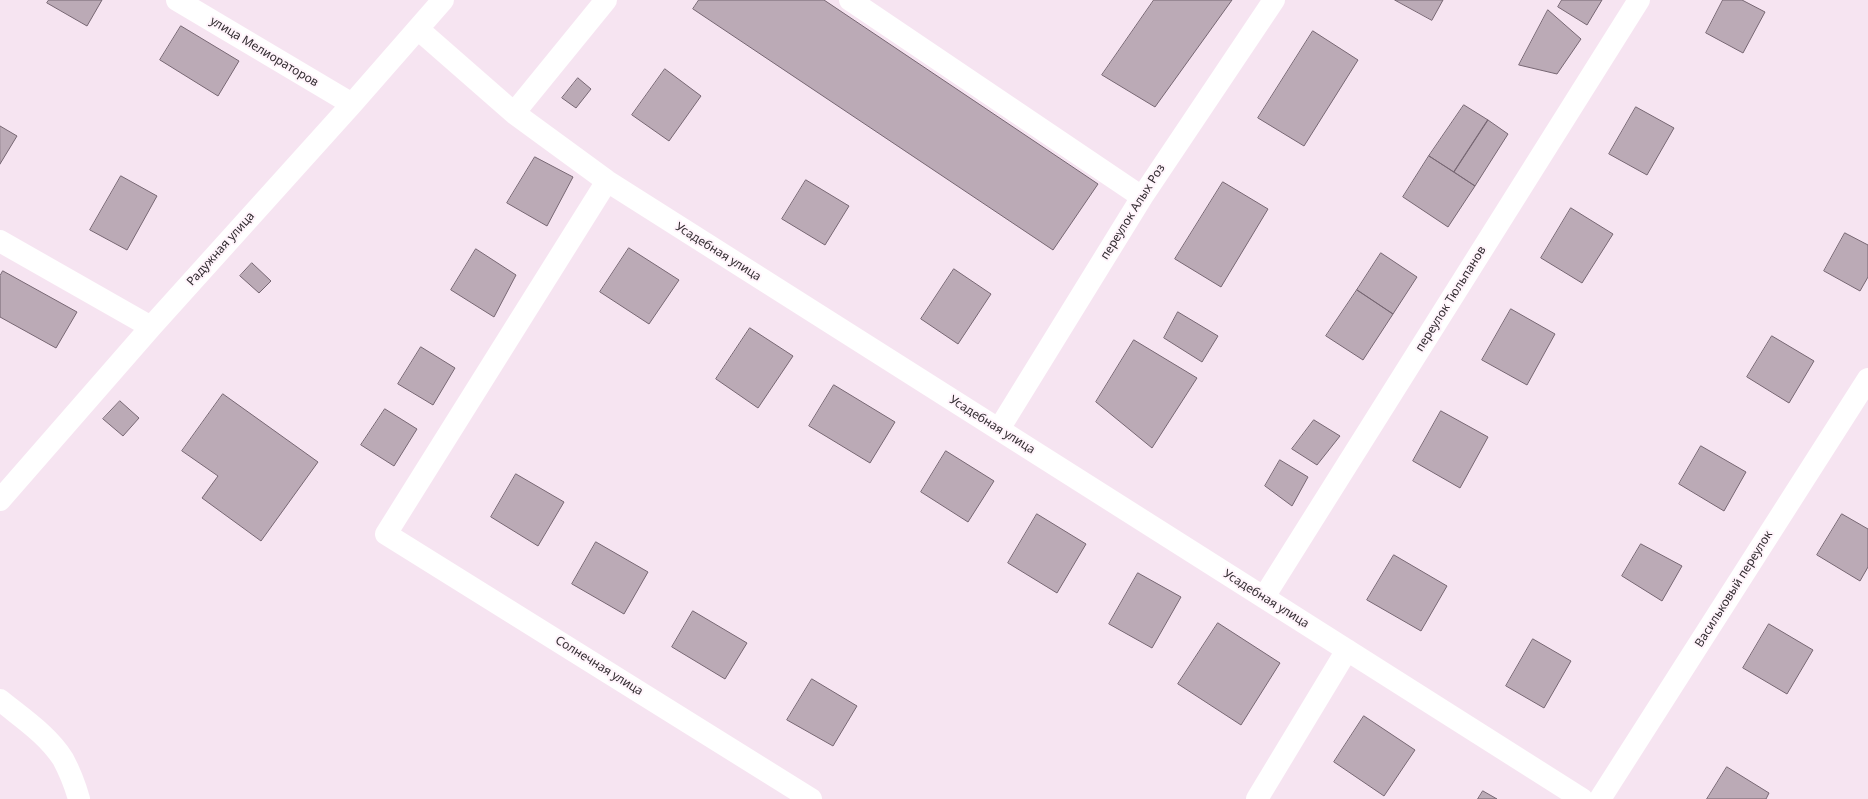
<!DOCTYPE html>
<html>
<head>
<meta charset="utf-8">
<style>
	body { margin:0 }
	canvas { display:block; background:#f6e4f1 }
</style>
</head>
<body>
<canvas width="1868" height="799"></canvas>
<script>
const ctx = document.querySelector('canvas').getContext('2d');
ctx.lineJoin = 'round';
function fill(path, color) { ctx.fillStyle = color; ctx.fill(path, 'evenodd'); }
function stroke(path, color, width, dash) { ctx.strokeStyle = color; ctx.lineWidth = width; ctx.lineCap = dash ? 'butt' : 'round'; ctx.setLineDash(dash || []); ctx.stroke(path); }
function drawText(font, color, halo, rows, align = 'center') {
  ctx.font = font + ' "Noto Sans",sans-serif'; ctx.lineWidth = 4; ctx.setLineDash([]); ctx.textBaseline = 'middle'; ctx.strokeStyle = halo; ctx.fillStyle = color; for (const [text, x, y, turn = 0] of rows) {
    ctx.save(); ctx.translate(x, y); ctx.rotate((+turn || 0) * Math.PI / 180); ctx.textAlign = isNaN(turn) ? turn : align; if (halo) ctx.strokeText(text, 0, 0); ctx.fillText(text, 0, 0); ctx.restore();
  }
}
const building = new Path2D(`
	M 49,0 L 102,0 L 87,26 L 47,3 Z
	M 699,0 L 824,0 L 1098,184 L 1053,250 L 693,9 Z
	M 1154,0 L 1232,0 L 1155,107 L 1102,75 Z
	M 1395,0 L 1443,0 L 1432,20 Z
	M 1562,0 L 1602,0 L 1587,25 L 1558,7 Z
	M 1723,0 L 1742,0 L 1765,12 L 1743,53 L 1706,33 Z
	M 1548,10 L 1581,39 L 1557,74 L 1519,65 Z
	M 181,26 L 239,61 L 218,96 L 160,60 Z
	M 1313,31 L 1358,60 L 1304,146 L 1258,118 Z
	M 665,69 L 701,96 L 669,141 L 632,115 Z
	M 578,78 L 591,89 L 576,108 L 562,98 Z
	M 1464,105 L 1488,120 L 1454,172 L 1429,156 Z
	M 1636,107 L 1674,128 L 1647,175 L 1609,154 Z
	M 1488,120 L 1508,134 L 1475,186 L 1454,172 Z
	M 0,126 L 17,136 L 0,164 Z
	M 1429,156 L 1475,186 L 1448,227 L 1403,197 Z
	M 535,157 L 573,177 L 547,226 L 507,203 Z
	M 121,176 L 157,196 L 127,250 L 90,230 Z
	M 806,180 L 849,206 L 825,245 L 782,219 Z
	M 1223,182 L 1268,209 L 1221,287 L 1175,259 Z
	M 1571,208 L 1613,234 L 1582,283 L 1541,258 Z
	M 1845,233 L 1868,245 L 1868,277 L 1860,291 L 1824,271 Z
	M 629,248 L 679,280 L 649,324 L 600,292 Z
	M 476,249 L 516,275 L 494,317 L 451,290 Z
	M 1381,253 L 1417,277 L 1393,314 L 1357,290 Z
	M 252,263 L 271,281 L 259,293 L 240,276 Z
	M 954,269 L 991,294 L 958,344 L 921,319 Z
	M 3,271 L 77,312 L 56,348 L 0,317 L 0,276 Z
	M 1357,290 L 1393,314 L 1363,360 L 1326,336 Z
	M 1511,309 L 1555,334 L 1527,385 L 1482,360 Z
	M 1178,312 L 1218,336 L 1202,362 L 1164,338 Z
	M 750,328 L 793,356 L 758,408 L 716,379 Z
	M 1772,336 L 1814,361 L 1789,403 L 1747,377 Z
	M 1134,340 L 1197,378 L 1152,448 L 1096,402 Z
	M 421,347 L 455,368 L 433,405 L 398,384 Z
	M 834,385 L 895,422 L 870,463 L 809,426 Z
	M 223,394 L 318,462 L 261,541 L 202,498 L 218,476 L 182,451 Z
	M 120,401 L 139,418 L 123,436 L 103,419 Z
	M 385,409 L 417,429 L 394,466 L 361,445 Z
	M 1441,411 L 1488,437 L 1460,488 L 1413,461 Z
	M 1314,420 L 1340,436 L 1317,465 L 1292,449 Z
	M 1701,446 L 1746,472 L 1724,511 L 1679,484 Z
	M 946,451 L 994,481 L 968,522 L 921,492 Z
	M 1280,460 L 1308,477 L 1292,506 L 1265,486 Z
	M 516,474 L 564,502 L 538,546 L 491,517 Z
	M 1037,514 L 1086,544 L 1057,593 L 1008,563 Z
	M 1842,514 L 1868,529 L 1868,567 L 1860,581 L 1817,555 Z
	M 596,542 L 648,572 L 624,614 L 572,584 Z
	M 1641,544 L 1682,566 L 1662,601 L 1622,576 Z
	M 1394,555 L 1447,586 L 1421,631 L 1367,600 Z
	M 1138,573 L 1181,597 L 1152,648 L 1109,624 Z
	M 693,611 L 747,643 L 725,679 L 672,647 Z
	M 1218,623 L 1280,663 L 1241,725 L 1178,684 Z
	M 1769,624 L 1813,650 L 1787,694 L 1743,668 Z
	M 1533,639 L 1571,661 L 1544,708 L 1506,686 Z
	M 812,679 L 857,706 L 833,746 L 787,720 Z
	M 1364,716 L 1415,750 L 1384,796 L 1334,762 Z
	M 1727,767 L 1769,793 L 1766,799 L 1707,799 Z
	M 1483,791 L 1497,799 L 1478,799 Z`);
const minor = new Path2D(`
	M 177,0 L 352,104
	M 850,0 L 1142,197
	M 418,29 L 514,113 L 607,181 L 1582,799
	M 514,113 L 606,0
	M 607,181 L 386,534 L 811,799
	M 0,241 L 151,327
	M 999,429 L 1142,197 L 1274,0
	M 0,500 L 151,327 L 352,104 L 443,0
	M 1264,597 L 1639,0
	M 0,700 C 22,718 48,735 63,759 C 70,772 75,785 79,799
	M 1257,799 L 1347,650
	M 1600,799 L 1868,379`);
const streetNames = [
	["улица Мелиораторов",264,52,31],
	["переулок Алых Роз",1133,212,-58],
	["Радужная улица",221,249,-48],
	["Усадебная улица",718,252,32],
	["переулок Тюльпанов",1451,299,-58],
	["Усадебная улица",992,425,32],
	["Васильковый переулок",1734,589,-58],
	["Усадебная улица",1266,599,32],
	["Солнечная улица",599,666,32]
];
fill(building, '#bbaab6');
stroke(building, '#776773', 1);
stroke(minor, '#fff', 22);
drawText('12px', '#342d32', '#fff4fb', streetNames);
</script>
</body>
</html>
